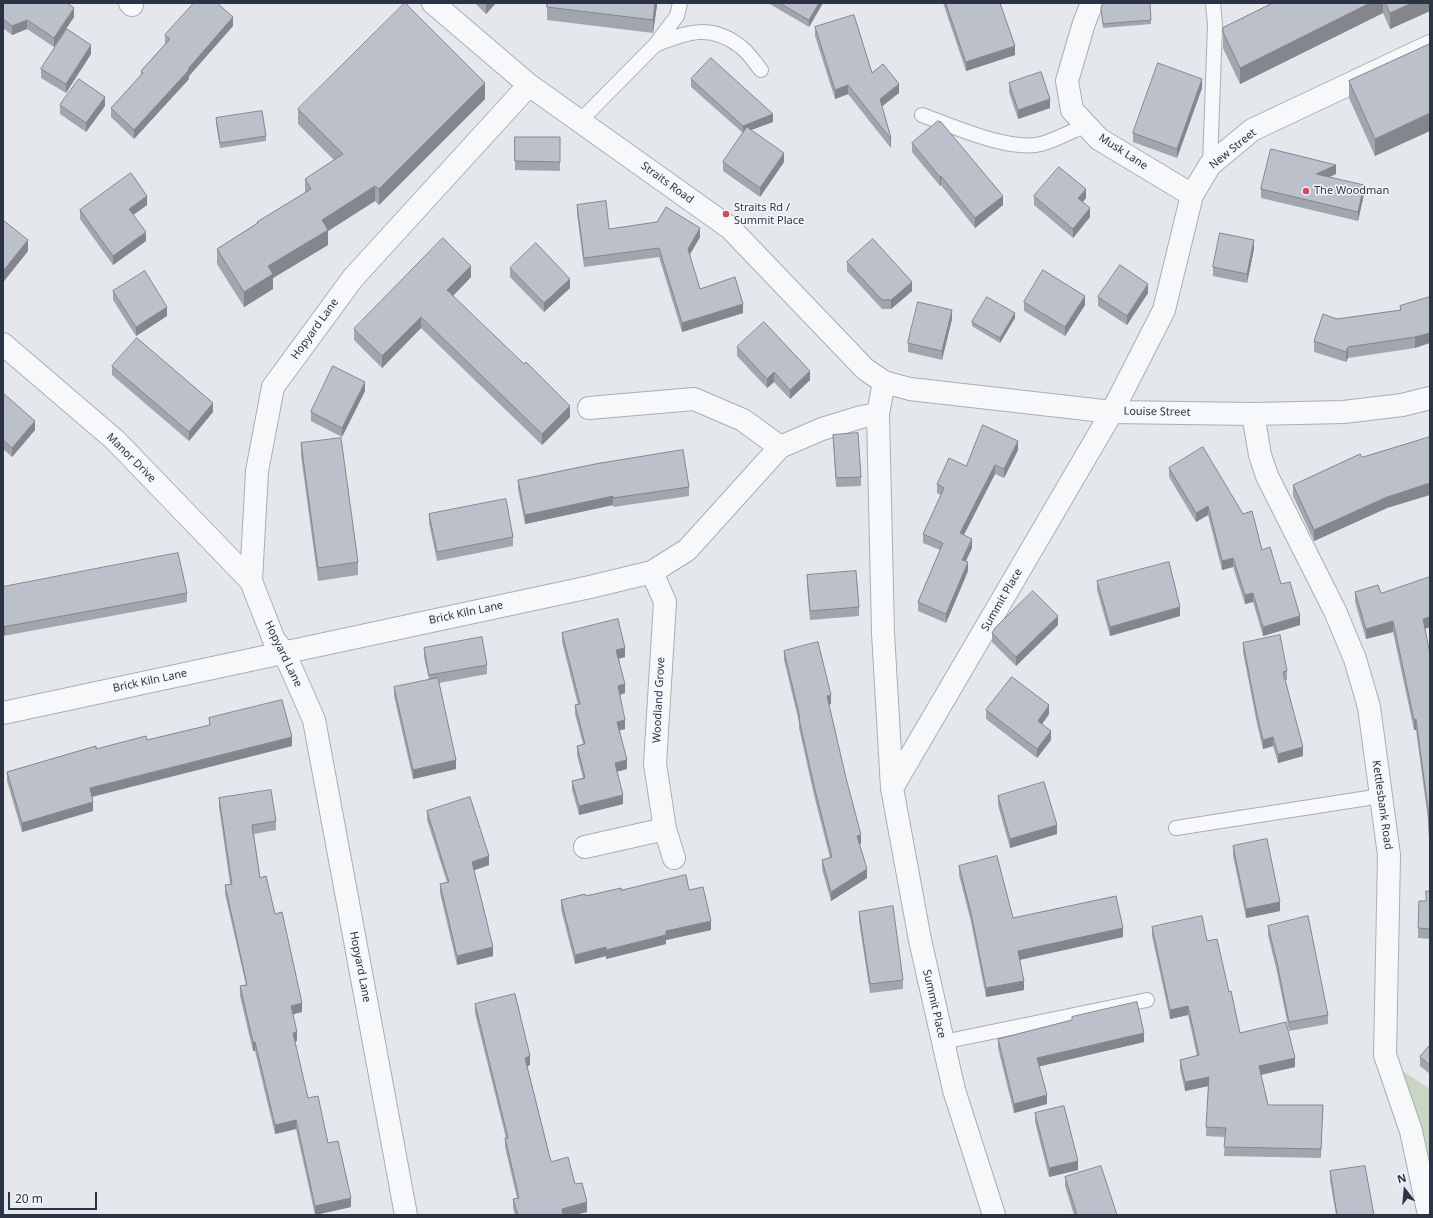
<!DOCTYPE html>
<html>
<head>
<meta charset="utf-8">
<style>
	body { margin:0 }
	#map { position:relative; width:1433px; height:1218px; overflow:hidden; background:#e4e7ec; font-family:"Noto Sans",sans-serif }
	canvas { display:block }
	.frame { position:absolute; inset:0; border:4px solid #2b3445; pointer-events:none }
	.north { position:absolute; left:1385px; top:1170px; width:40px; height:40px; -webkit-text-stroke:3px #f4f6f9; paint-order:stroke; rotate:344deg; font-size:11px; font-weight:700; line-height:16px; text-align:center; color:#2b3445 }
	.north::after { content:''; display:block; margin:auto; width:14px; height:18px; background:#2b3445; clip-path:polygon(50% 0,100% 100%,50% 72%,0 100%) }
	.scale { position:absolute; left:8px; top:1192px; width:89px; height:18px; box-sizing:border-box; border:2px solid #2b3445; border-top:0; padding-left:5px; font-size:12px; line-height:14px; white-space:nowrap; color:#2b3445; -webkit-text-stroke:3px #f4f6f9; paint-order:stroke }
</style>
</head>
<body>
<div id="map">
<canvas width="1433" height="1218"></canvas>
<div class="frame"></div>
<div class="north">N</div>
<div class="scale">20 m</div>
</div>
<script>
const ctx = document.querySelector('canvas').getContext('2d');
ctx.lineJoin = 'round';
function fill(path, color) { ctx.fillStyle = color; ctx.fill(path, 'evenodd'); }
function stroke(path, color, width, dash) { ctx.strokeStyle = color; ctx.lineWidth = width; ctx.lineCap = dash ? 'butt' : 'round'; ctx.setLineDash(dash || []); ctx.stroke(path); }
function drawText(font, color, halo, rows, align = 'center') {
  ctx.font = font + ' "Noto Sans",sans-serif'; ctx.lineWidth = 3; ctx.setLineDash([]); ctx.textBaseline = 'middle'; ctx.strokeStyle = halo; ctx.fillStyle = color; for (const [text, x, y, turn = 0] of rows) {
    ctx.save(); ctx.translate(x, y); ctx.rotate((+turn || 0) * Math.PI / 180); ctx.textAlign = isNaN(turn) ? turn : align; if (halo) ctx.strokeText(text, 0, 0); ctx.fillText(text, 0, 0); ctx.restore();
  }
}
const green = new Path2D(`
	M 1403,1071 L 1430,1089 L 1430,1165 L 1419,1120 Z`);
const service = new Path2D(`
	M 655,45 C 687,32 711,23 741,47 C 749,53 755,63 761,70
	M 922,115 C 952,126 1010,152 1041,144 C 1056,140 1072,131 1086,125
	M 580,121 L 655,45 L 677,16 L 680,3
	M 1210,165 L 1215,25 L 1213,3
	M 1176,828 L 1381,796
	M 943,1042 L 1147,1000`);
const minor = new Path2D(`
	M 130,3 L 132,5
	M 1092,3 L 1084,23 L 1067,81 L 1072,110 L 1099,139 L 1192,195
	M 3,344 L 115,440 L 251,581
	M 884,382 L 878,414 L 883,633 L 892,788 L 920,940 L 954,1090 L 994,1215
	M 589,408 L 694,399 L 743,420 L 780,447
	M 1253,414 L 1260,455 L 1267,476 L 1335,611 L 1355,659 L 1369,707 L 1389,855 L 1385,1055 L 1411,1131 L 1429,1215
	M 652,572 L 665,602 L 655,764 L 665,829 L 674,858
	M 892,788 L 1112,412 L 1164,310 L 1192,195 L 1210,165 L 1252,130 L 1430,46
	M 585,847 L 665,829
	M 406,1215 L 314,720 L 284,652 L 274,640 L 251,581 L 257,471 L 273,387 L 353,278 L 529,85`);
const tertiary = new Path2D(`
	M 433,3 L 529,85 L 730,228 L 865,369 L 884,382 L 910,389 L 1112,412 L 1253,414 L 1344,412 L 1402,405 L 1430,398
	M 3,713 L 590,587 L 652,572 L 687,550 L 780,447 L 822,429 L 861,417 L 878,414`);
const wall = new Path2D(`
	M 3,3 L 74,17 L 54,47 L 27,29 L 12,35 L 3,28 Z
	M 475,3 L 496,3 L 486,14 Z
	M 657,3 L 653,33 L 547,20 L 547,7 Z
	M 768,3 L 823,3 L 809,27 Z
	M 943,3 L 1000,3 L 1015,55 L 966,71 Z
	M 1273,3 L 1430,3 L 1430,11 L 1390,29 L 1383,13 L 1240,84 L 1223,48 L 1223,28 Z
	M 1101,9 L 1151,20 L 1151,24 L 1103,28 Z
	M 233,26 L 189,76 L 189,79 L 134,139 L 111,117 L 111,108 L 141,75 L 141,71 L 165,44 L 165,35 Z
	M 815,27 L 872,73 L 899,93 L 882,106 L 891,138 L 891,147 L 890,147 L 848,94 L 835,99 L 815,36 Z
	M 1430,44 L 1375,156 L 1349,98 L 1349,81 Z
	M 91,54 L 66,93 L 41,78 L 41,69 Z
	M 691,79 L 773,122 L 751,130 L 784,162 L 760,197 L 723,171 L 723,162 L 743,133 L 691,87 Z
	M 1009,83 L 1050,108 L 1018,119 L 1009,92 Z
	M 1202,88 L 1177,158 L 1133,142 L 1133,133 Z
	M 485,99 L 379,205 L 375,201 L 328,231 L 328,245 L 273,278 L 273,289 L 244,307 L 217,264 L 217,249 L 257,223 L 257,222 L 305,193 L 305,179 L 334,160 L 298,124 L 298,109 Z
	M 60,105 L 105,106 L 86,132 L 60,114 Z
	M 216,118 L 266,136 L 266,141 L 220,148 L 216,123 Z
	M 515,137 L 560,137 L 560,171 L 515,170 Z
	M 912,143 L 1003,205 L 975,228 L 941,185 L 940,186 L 912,152 Z
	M 1336,174 L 1329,177 L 1364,194 L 1358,221 L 1261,198 L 1261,189 Z
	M 1034,196 L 1086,198 L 1083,202 L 1090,217 L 1073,238 L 1034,205 Z
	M 147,205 L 133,215 L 146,241 L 113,265 L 80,219 L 80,210 Z
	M 577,205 L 609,229 L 700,237 L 689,255 L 700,289 L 743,313 L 682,332 L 659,257 L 584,267 L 577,214 Z
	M 3,220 L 28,251 L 4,281 L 3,280 Z
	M 1254,249 L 1247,283 L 1213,276 L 1213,267 Z
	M 847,262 L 912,291 L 891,309 L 882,309 L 847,271 Z
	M 510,268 L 570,288 L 544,312 L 510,277 Z
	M 471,277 L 453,296 L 570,417 L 542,445 L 421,328 L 382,368 L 354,340 L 354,329 Z
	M 113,291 L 167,316 L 136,336 L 113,300 Z
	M 1148,293 L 1127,325 L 1098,306 L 1098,297 Z
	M 1430,297 L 1415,348 L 1348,358 L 1346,362 L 1314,352 L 1314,341 L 1337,319 L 1400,310 L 1400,306 Z
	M 1024,302 L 1085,305 L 1065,336 L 1024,311 Z
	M 1015,318 L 1000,343 L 972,326 L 972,322 Z
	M 952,319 L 942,360 L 908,352 L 908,343 Z
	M 737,347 L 810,380 L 790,399 L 774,382 L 767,388 L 737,356 Z
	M 112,366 L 213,412 L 189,441 L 112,375 Z
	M 365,391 L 342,437 L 311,421 L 311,412 Z
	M 3,393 L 35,430 L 12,457 L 3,449 Z
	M 833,435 L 861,477 L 861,486 L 836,487 Z
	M 301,443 L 358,562 L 358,575 L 318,581 L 301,456 Z
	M 1018,450 L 1004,478 L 995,474 L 964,535 L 972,548 L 966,561 L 968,571 L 946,623 L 918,611 L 918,602 L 940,550 L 923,543 L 923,534 L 941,495 L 937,493 L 937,484 L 966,466 Z
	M 1169,468 L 1262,550 L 1281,584 L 1300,625 L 1263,636 L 1253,602 L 1245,604 L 1233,567 L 1222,570 L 1208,515 L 1196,522 L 1169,477 Z
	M 518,480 L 689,487 L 689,496 L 613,507 L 613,505 L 525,524 L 518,489 Z
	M 1293,485 L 1387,508 L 1314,541 L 1293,496 Z
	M 429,514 L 513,537 L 513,546 L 437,561 L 429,523 Z
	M 807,575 L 859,607 L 859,616 L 810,620 L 807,584 Z
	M 1097,581 L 1180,616 L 1110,636 L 1097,590 Z
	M 3,587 L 187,593 L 187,602 L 3,636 Z
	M 1355,592 L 1381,593 L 1425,629 L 1430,654 L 1430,857 L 1428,819 L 1416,730 L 1414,730 L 1393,632 L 1366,639 L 1355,602 Z
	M 1058,625 L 1016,666 L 992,642 L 992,633 Z
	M 562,633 L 625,657 L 619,659 L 625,693 L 620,695 L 625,729 L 620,730 L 627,769 L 617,772 L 623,804 L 579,815 L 572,790 L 572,781 L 583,778 L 577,755 L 577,746 L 583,744 L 575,714 L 575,705 L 578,705 L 562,642 Z
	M 1243,643 L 1287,671 L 1287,680 L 1285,680 L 1303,756 L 1278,763 L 1273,746 L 1263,749 L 1257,724 L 1243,652 Z
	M 424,648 L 487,665 L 487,674 L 439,683 L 456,769 L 413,779 L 394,696 L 394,687 L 429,680 L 424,657 Z
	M 784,651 L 831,704 L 829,705 L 861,844 L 859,844 L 867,878 L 831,901 L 822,869 L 822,860 L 830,858 L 814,795 L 799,728 L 799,722 L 784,660 Z
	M 986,710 L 1049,714 L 1042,724 L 1051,740 L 1037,758 L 986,719 Z
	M 209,718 L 292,746 L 92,797 L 93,811 L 22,832 L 7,781 L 7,772 L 96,749 L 147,740 L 209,726 Z
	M 998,796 L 1057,834 L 1010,848 L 998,805 Z
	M 219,798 L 276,821 L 276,830 L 254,834 L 260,878 L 275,914 L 302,1012 L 292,1014 L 297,1041 L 294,1042 L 308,1098 L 328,1143 L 351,1207 L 315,1215 L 296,1129 L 275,1134 L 255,1051 L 253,1051 L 240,996 L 240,986 L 246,985 L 225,894 L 225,885 L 230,884 L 219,807 Z
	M 427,811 L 489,865 L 474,870 L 493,956 L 457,965 L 440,893 L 440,884 L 447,882 L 427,820 Z
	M 1233,846 L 1280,911 L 1246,918 L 1233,856 Z
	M 959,866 L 1013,918 L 1123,937 L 1020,960 L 1024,990 L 986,997 L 971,922 L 959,875 Z
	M 621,890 L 689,890 L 711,930 L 666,940 L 666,944 L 606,959 L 606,956 L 575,964 L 561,909 L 561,900 L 586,896 Z
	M 1430,891 L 1430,939 L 1418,938 L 1418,928 L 1426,901 Z
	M 859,912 L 903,980 L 903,989 L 870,993 L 859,921 Z
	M 1268,926 L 1328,1015 L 1328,1024 L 1289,1031 L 1277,972 L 1268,935 Z
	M 1152,927 L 1207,941 L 1229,992 L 1240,1033 L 1295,1067 L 1261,1075 L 1268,1105 L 1323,1105 L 1321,1158 L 1224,1156 L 1225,1137 L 1206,1136 L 1208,1086 L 1185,1091 L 1180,1069 L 1180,1060 L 1197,1056 L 1188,1015 L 1170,1019 L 1152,936 Z
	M 475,1004 L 530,1065 L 527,1066 L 551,1162 L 575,1184 L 587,1212 L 574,1215 L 515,1215 L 513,1208 L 513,1199 L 517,1198 L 505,1147 L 505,1138 L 506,1138 L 475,1013 Z
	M 1072,1017 L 1144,1042 L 1039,1066 L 1047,1104 L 1014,1113 L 998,1048 L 998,1039 L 1072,1020 Z
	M 1430,1032 L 1430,1043 L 1429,1042 L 1429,1033 Z
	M 1430,1045 L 1430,1074 L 1420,1066 L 1420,1057 Z
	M 1035,1113 L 1078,1170 L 1049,1177 L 1035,1122 Z
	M 1330,1171 L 1374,1215 L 1336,1215 L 1330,1180 Z
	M 1065,1177 L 1117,1215 L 1074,1215 L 1065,1186 Z`);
const shadedWall = new Path2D(`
	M 487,3 L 496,3 L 486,14 L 486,5 Z
	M 655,3 L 657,3 L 657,6 L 653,33 L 653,20 Z
	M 819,3 L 823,3 L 809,27 L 809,20 Z
	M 1370,3 L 1383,3 L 1383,13 L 1240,84 L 1240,68 Z
	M 1412,3 L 1430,3 L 1430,11 L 1390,29 L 1390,13 Z
	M 74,8 L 74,17 L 54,47 L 54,38 Z
	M 233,17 L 233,26 L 189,76 L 189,79 L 134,139 L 134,130 Z
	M 27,20 L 27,29 L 12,35 L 12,26 Z
	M 91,45 L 91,54 L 66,93 L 66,84 Z
	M 1015,46 L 1015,55 L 966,71 L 966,62 Z
	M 1202,79 L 1202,88 L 1177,158 L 1177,149 Z
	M 485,83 L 485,99 L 379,205 L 379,189 Z
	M 899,84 L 899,93 L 880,108 L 880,99 Z
	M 848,85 L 848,94 L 835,99 L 835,90 Z
	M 105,97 L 105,106 L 86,132 L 86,123 Z
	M 1050,99 L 1050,108 L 1018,119 L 1018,110 Z
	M 1430,113 L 1430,131 L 1375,156 L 1375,139 Z
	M 773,114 L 773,122 L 743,133 L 743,126 Z
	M 890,138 L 891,138 L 891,147 L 890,147 Z
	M 784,153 L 784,162 L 760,197 L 760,188 Z
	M 1336,165 L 1336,174 L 1316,183 L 1316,174 Z
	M 941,176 L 941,185 L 940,186 L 940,177 Z
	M 1364,185 L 1364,194 L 1358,221 L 1358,212 Z
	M 375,186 L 375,201 L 328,231 L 328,245 L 273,278 L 273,289 L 244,307 L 244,292 L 268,266 L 322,220 Z
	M 1086,189 L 1086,198 L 1078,207 L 1078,198 Z
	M 147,196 L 147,205 L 129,218 L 129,209 Z
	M 1003,196 L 1003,205 L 975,228 L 975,218 Z
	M 1090,208 L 1090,217 L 1073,238 L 1073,229 Z
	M 700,228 L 700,237 L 688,258 L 688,249 Z
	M 146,232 L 146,241 L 113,265 L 113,256 Z
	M 28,240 L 28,251 L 4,281 L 4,270 Z
	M 1254,240 L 1254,249 L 1247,283 L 1247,274 Z
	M 471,266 L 471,277 L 447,302 L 447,290 Z
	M 570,279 L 570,288 L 544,312 L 544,303 Z
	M 912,282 L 912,291 L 891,309 L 891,300 Z
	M 1148,284 L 1148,293 L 1127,325 L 1127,316 Z
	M 1085,296 L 1085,305 L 1065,336 L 1065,327 Z
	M 743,304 L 743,313 L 682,332 L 682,323 Z
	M 167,307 L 167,316 L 136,336 L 136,327 Z
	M 952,310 L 952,319 L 942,360 L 942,351 Z
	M 1015,313 L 1015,318 L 1000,343 L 1000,338 Z
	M 421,317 L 421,328 L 382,368 L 382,356 Z
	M 1430,333 L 1430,343 L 1415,348 L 1415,337 Z
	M 1348,347 L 1348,358 L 1346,362 L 1346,352 Z
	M 810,371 L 810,380 L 790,399 L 790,390 Z
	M 774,372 L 774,382 L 767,388 L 767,379 Z
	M 365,382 L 365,391 L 342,437 L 342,428 Z
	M 213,403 L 213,412 L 189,441 L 189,432 Z
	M 570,406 L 570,417 L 542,445 L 542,434 Z
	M 35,421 L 35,430 L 12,457 L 12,448 Z
	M 1018,441 L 1018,450 L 1004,478 L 1004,469 Z
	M 995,465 L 995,474 L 960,542 L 960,533 Z
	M 1430,483 L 1430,495 L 1387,508 L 1314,541 L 1314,530 L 1387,497 Z
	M 613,496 L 613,505 L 525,524 L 525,515 Z
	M 1208,506 L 1208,515 L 1196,522 L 1196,513 Z
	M 972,539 L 972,548 L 962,569 L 962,560 Z
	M 1233,558 L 1233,567 L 1222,570 L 1222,561 Z
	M 968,562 L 968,571 L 946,623 L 946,614 Z
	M 1253,593 L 1253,602 L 1245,604 L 1245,595 Z
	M 1180,607 L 1180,616 L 1110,636 L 1110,627 Z
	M 1058,616 L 1058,625 L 1016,666 L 1016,657 Z
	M 1300,616 L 1300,625 L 1263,636 L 1263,627 Z
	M 1430,617 L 1430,627 L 1423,630 L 1423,619 Z
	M 1393,621 L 1393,632 L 1366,639 L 1366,629 Z
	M 5,626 L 5,635 L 3,636 L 3,627 Z
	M 625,648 L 625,657 L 616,659 L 616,650 Z
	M 625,684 L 625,693 L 618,695 L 618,686 Z
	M 831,695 L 831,704 L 827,705 L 827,696 Z
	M 1049,705 L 1049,714 L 1038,730 L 1038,721 Z
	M 1416,719 L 1416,730 L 1414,730 L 1414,720 Z
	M 625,720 L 625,729 L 617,731 L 617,722 Z
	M 1051,731 L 1051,740 L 1037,758 L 1037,749 Z
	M 292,737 L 292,746 L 90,797 L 90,788 Z
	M 1273,737 L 1273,746 L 1263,749 L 1263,740 Z
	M 1303,747 L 1303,756 L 1278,763 L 1278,754 Z
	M 456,760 L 456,769 L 413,779 L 413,770 Z
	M 627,760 L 627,769 L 615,772 L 615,763 Z
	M 623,795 L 623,804 L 579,815 L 579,806 Z
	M 93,802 L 93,811 L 22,832 L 22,823 Z
	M 1057,825 L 1057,834 L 1010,848 L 1010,839 Z
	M 861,835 L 861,844 L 857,845 L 857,836 Z
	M 489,856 L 489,865 L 472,871 L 472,862 Z
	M 867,869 L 867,878 L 831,901 L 831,892 Z
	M 1280,902 L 1280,911 L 1246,918 L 1246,909 Z
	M 711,921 L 711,930 L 666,940 L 666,944 L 606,959 L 606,950 L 666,931 Z
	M 1123,928 L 1123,937 L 1018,960 L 1018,951 Z
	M 493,947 L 493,956 L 457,965 L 457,956 Z
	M 606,947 L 606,956 L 575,964 L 575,955 Z
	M 1024,981 L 1024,990 L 986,997 L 986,988 Z
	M 302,1003 L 302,1012 L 291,1015 L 291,1006 Z
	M 1188,1006 L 1188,1015 L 1170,1019 L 1170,1010 Z
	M 297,1032 L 297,1041 L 293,1042 L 293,1033 Z
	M 1144,1033 L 1144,1042 L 1037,1067 L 1037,1058 Z
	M 253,1042 L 255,1042 L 255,1051 L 253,1051 Z
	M 530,1056 L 530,1065 L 525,1067 L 525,1058 Z
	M 1295,1058 L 1295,1067 L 1259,1075 L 1259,1066 Z
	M 1209,1077 L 1209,1086 L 1185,1091 L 1185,1082 Z
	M 1047,1095 L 1047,1104 L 1014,1113 L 1014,1104 Z
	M 296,1120 L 296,1129 L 275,1134 L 275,1125 Z
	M 1078,1161 L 1078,1170 L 1049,1177 L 1049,1168 Z
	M 351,1198 L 351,1207 L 315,1215 L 315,1206 Z
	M 587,1202 L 587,1212 L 574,1215 L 562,1215 L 562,1209 Z`);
const building = new Path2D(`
	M 3,3 L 67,3 L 74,8 L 54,38 L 27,20 L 12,26 L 3,19 Z
	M 194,3 L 217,3 L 233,17 L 188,69 L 189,70 L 134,130 L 111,108 L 143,73 L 141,71 L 170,39 L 165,35 Z
	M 405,3 L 485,83 L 379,189 L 375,186 L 322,220 L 328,230 L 268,266 L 273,274 L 244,292 L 217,249 L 258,223 L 257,222 L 311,189 L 305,179 L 343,154 L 298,109 Z
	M 547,3 L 655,3 L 653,20 L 547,7 Z
	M 780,3 L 819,3 L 809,20 Z
	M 946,3 L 1000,3 L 1015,46 L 966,62 Z
	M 1103,3 L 1150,3 L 1151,20 L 1103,24 L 1101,9 Z
	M 1273,3 L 1370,3 L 1240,68 L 1223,32 L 1223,28 Z
	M 1386,3 L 1412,3 L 1390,13 Z
	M 854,15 L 872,73 L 883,64 L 899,84 L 880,99 L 891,138 L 890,138 L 848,85 L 835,90 L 815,27 Z
	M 67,29 L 91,45 L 66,84 L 41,69 Z
	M 1430,44 L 1430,113 L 1375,139 L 1349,81 Z
	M 711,58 L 773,114 L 743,126 L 691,79 Z
	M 1158,63 L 1202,79 L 1177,149 L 1133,133 Z
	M 1041,72 L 1050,99 L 1018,110 L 1009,83 Z
	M 79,79 L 105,97 L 86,123 L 60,105 Z
	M 262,111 L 266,136 L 220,143 L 216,118 Z
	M 938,121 L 941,122 L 1003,196 L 975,218 L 941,176 L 940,177 L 912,143 Z
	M 747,127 L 784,153 L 760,188 L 723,162 Z
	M 515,137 L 560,137 L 560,162 L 515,161 Z
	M 1271,149 L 1336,165 L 1316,174 L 1364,185 L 1358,212 L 1261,189 Z
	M 1059,167 L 1086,189 L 1078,198 L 1090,208 L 1073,229 L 1034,196 Z
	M 131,173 L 147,196 L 129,209 L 146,232 L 113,256 L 80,210 Z
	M 606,201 L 609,229 L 657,222 L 666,207 L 700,228 L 688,249 L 700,289 L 735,277 L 743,304 L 682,323 L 659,248 L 584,258 L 577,205 Z
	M 3,220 L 28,240 L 4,270 L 3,269 Z
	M 1220,233 L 1254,240 L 1247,274 L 1213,267 Z
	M 443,238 L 471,266 L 447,290 L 524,364 L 526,362 L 570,406 L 542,434 L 421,317 L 382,356 L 354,329 Z
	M 873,239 L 912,282 L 891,300 L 882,300 L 847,262 Z
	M 536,243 L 570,279 L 544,303 L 510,268 Z
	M 1120,265 L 1148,284 L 1127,316 L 1098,297 Z
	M 1043,270 L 1085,296 L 1065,327 L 1024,302 Z
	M 145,271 L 167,307 L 136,327 L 113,291 Z
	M 987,297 L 1015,313 L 1000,338 L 972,322 Z
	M 1430,297 L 1430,333 L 1415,337 L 1348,347 L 1346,352 L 1314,341 L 1323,314 L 1337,319 L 1401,310 L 1400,306 Z
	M 918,302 L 952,310 L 942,351 L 908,343 Z
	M 764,322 L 810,371 L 790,390 L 774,372 L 767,379 L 737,347 Z
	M 137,338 L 213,403 L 189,432 L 112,366 Z
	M 333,366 L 365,382 L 342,428 L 311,412 Z
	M 3,393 L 35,421 L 12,448 L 3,440 Z
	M 983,425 L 1018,441 L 1004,469 L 995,465 L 960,533 L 972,539 L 962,560 L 968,562 L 946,614 L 918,602 L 943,543 L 923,534 L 944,488 L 937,484 L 949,458 L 966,466 Z
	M 858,433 L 861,477 L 836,478 L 833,435 Z
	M 1430,437 L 1430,483 L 1387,497 L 1314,530 L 1293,485 L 1360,454 L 1362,457 Z
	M 341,438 L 358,562 L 318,568 L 301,443 Z
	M 1203,447 L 1243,514 L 1252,511 L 1262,550 L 1270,547 L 1281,584 L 1290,582 L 1300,616 L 1263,627 L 1253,593 L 1245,595 L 1233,558 L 1222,561 L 1208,506 L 1196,513 L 1169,468 Z
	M 683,450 L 689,487 L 613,498 L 613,496 L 525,515 L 518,480 L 595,464 Z
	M 506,499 L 513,537 L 437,552 L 429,514 Z
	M 178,553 L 187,593 L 3,627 L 3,587 Z
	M 1169,562 L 1180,607 L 1110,627 L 1097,581 Z
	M 856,571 L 859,607 L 810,611 L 807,575 Z
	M 1430,577 L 1430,617 L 1423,619 L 1430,654 L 1430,846 L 1428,809 L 1416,719 L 1414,720 L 1393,621 L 1366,629 L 1355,592 L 1378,585 L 1381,593 Z
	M 1033,591 L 1058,616 L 1016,657 L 992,633 L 995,628 Z
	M 618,619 L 625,648 L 616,650 L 625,684 L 618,686 L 625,720 L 617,722 L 627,760 L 615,763 L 623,795 L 579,806 L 572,781 L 585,778 L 577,746 L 585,744 L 575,705 L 580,704 L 562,633 Z
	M 1280,635 L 1287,671 L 1283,672 L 1303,747 L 1278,754 L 1273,737 L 1263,740 L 1257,715 L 1243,643 Z
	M 482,637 L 487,665 L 429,675 L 424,648 Z
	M 818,642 L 831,695 L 827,696 L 846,778 L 861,835 L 857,836 L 867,869 L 831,892 L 822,860 L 832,857 L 814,786 L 799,719 L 800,718 L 784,651 Z
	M 1012,677 L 1049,705 L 1038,721 L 1051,731 L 1037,749 L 986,710 Z
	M 438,678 L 456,760 L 413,770 L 394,687 Z
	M 282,700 L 292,737 L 90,788 L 93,802 L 22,823 L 7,772 L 96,746 L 96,749 L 146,736 L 147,740 L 210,725 L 209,718 Z
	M 1044,782 L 1057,825 L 1010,839 L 998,796 Z
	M 271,790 L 276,821 L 252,825 L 260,878 L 266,876 L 275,914 L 282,912 L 302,1003 L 291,1006 L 297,1032 L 293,1033 L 308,1098 L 318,1096 L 328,1143 L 338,1141 L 351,1198 L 315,1206 L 296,1120 L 275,1125 L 255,1042 L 253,1042 L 240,986 L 247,985 L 225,885 L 232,884 L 219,798 Z
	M 470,797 L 489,856 L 472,862 L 493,947 L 457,956 L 440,884 L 449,882 L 427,811 Z
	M 1267,839 L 1280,902 L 1246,909 L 1233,846 Z
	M 997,856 L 1013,918 L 1116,896 L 1123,928 L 1018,951 L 1024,981 L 986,988 L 971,913 L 959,866 Z
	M 686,875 L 689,890 L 703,887 L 711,921 L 666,931 L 666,935 L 606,950 L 606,947 L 575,955 L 561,900 L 585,894 L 586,896 L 621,888 L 621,890 Z
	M 1426,891 L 1430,891 L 1430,929 L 1418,928 L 1419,901 L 1426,901 Z
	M 893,906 L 903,980 L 870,984 L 859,912 Z
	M 1202,916 L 1207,941 L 1217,939 L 1229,992 L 1231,991 L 1240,1033 L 1286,1022 L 1295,1058 L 1259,1066 L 1268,1105 L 1323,1105 L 1321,1149 L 1224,1147 L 1226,1128 L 1206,1127 L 1209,1077 L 1185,1082 L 1180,1060 L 1199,1055 L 1188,1006 L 1170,1010 L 1152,927 Z
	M 1308,916 L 1328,1015 L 1289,1022 L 1277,963 L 1268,926 Z
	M 515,994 L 530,1056 L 525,1058 L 551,1162 L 568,1157 L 575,1184 L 582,1183 L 587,1202 L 562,1209 L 563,1215 L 518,1215 L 513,1199 L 519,1198 L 505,1138 L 508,1138 L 475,1004 Z
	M 1137,1002 L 1144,1033 L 1037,1058 L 1047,1095 L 1014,1104 L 998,1039 L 1072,1020 L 1072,1017 Z
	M 1430,1045 L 1430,1065 L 1420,1057 Z
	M 1064,1106 L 1078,1161 L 1049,1168 L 1035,1113 Z
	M 1101,1166 L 1117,1215 L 1077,1215 L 1065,1177 Z
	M 1365,1166 L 1374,1215 L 1337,1215 L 1330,1171 Z`);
const markers = [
	[1306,191,4,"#d1495b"],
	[726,214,4,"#d1495b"]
];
const streetNames = [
	["New Street",1233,149,-39],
	["Musk Lane",1123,152,33],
	["Straits Road",667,183,36],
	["Hopyard Lane",315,329,-54],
	["Louise Street",1157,412,1],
	["Manor Drive",131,458,45],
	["Summit Place",1002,600,-60],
	["Brick Kiln Lane",466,613,-12],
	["Hopyard Lane",283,654,64],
	["Brick Kiln Lane",150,681,-12],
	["Woodland Grove",659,700,-87],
	["Kettlesbank Road",1382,805,82],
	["Hopyard Lane",360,967,79],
	["Summit Place",934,1004,77]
];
const poiNames = [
	["The Woodman",1314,191],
	["Straits Rd /",734,208],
	["Summit Place",734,221]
];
fill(green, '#c9d6c5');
stroke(service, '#a9aeb7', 16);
stroke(minor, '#a9aeb7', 24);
stroke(tertiary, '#a9aeb7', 24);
stroke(service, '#f7f8fa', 14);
stroke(minor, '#f7f8fa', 22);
stroke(tertiary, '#f7f8fa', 22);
fill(wall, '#a1a5ae');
fill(shadedWall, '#83868d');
fill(building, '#bbc0ca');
stroke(building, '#83868d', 1);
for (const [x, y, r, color] of markers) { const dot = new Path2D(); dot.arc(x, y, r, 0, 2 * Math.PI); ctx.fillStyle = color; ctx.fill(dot); stroke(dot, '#f4f6f9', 1.5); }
drawText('11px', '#2b3445', '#f4f6f9', streetNames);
drawText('11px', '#2b3445', '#f4f6f9', poiNames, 'left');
</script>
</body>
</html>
